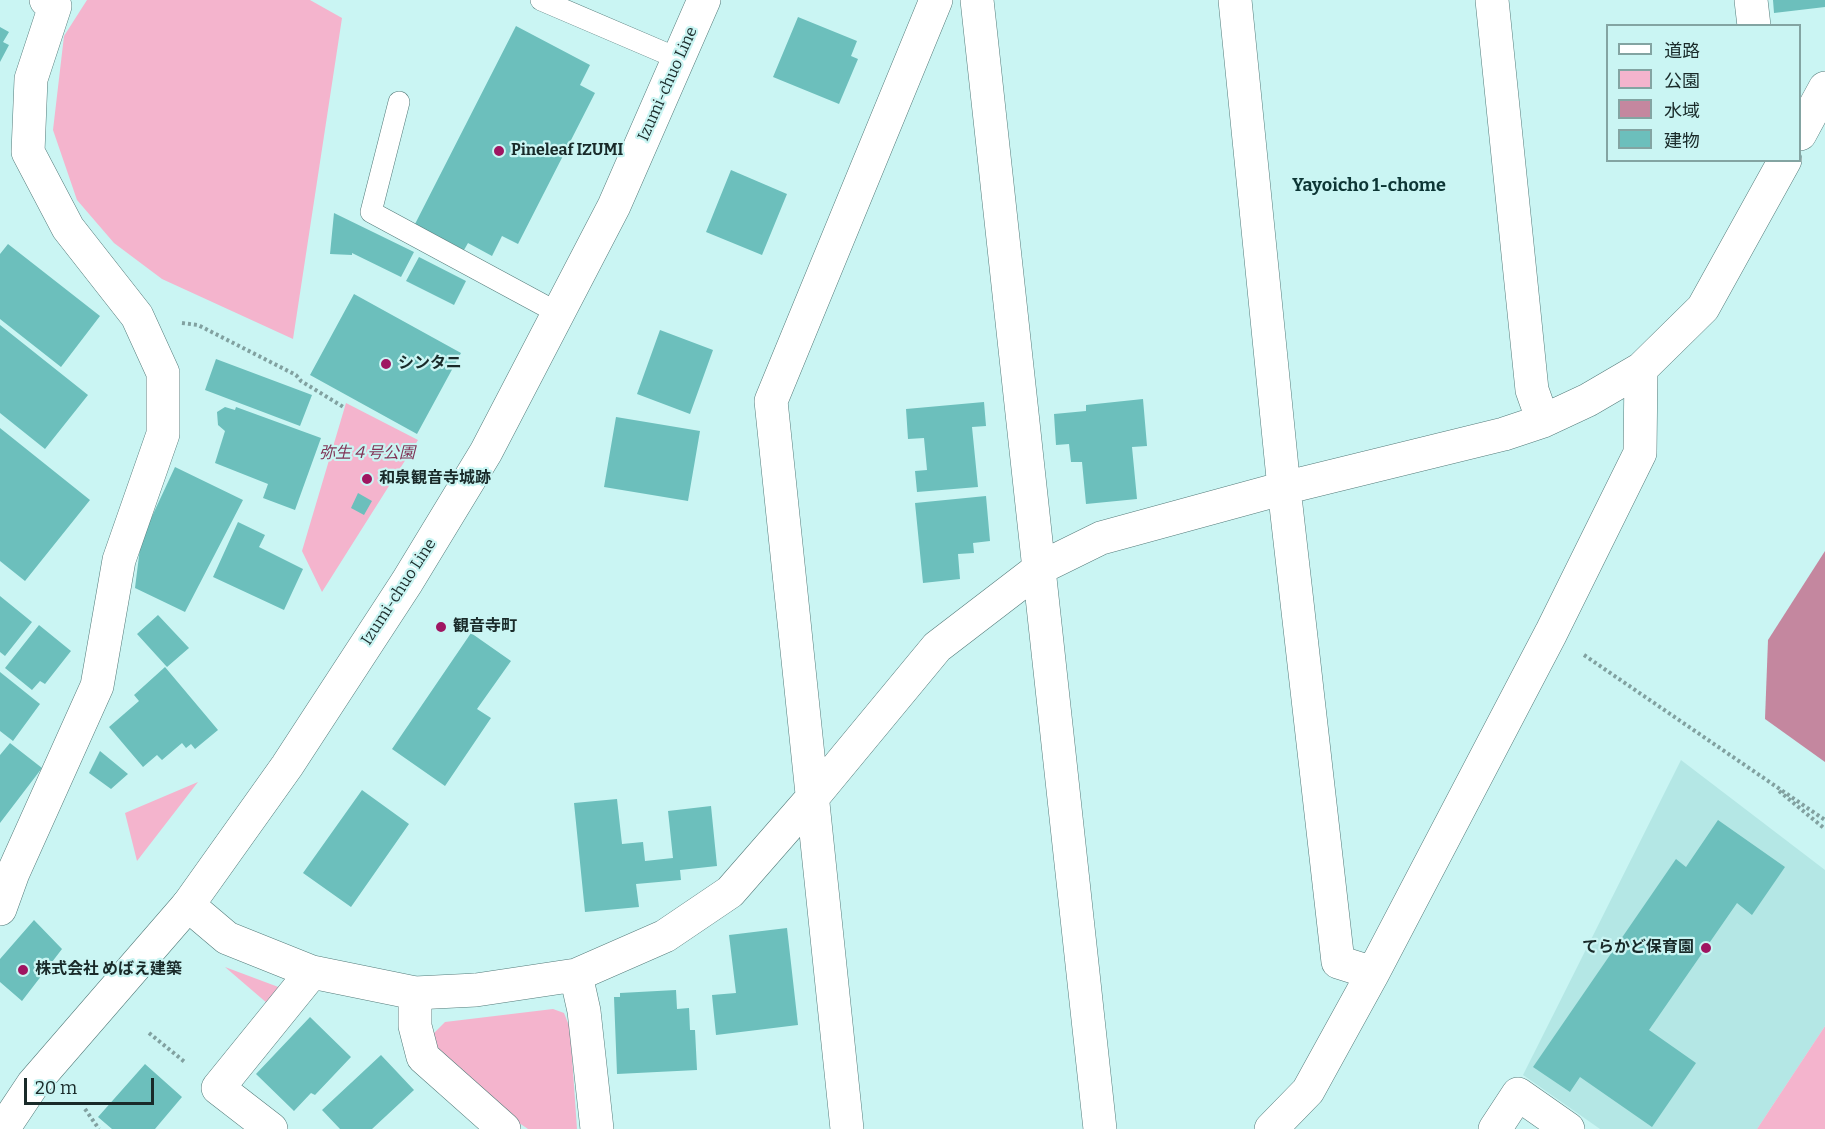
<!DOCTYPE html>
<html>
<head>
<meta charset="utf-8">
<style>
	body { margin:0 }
	#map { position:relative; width:1825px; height:1129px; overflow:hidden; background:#caf5f3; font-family:Bitter,"Noto Sans JP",serif }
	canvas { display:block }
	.legend { position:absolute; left:1606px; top:24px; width:195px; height:138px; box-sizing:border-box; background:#caf5f3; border:2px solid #83a4a2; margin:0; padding:8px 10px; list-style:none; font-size:18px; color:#192a29 }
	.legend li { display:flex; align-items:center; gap:12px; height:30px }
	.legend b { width:30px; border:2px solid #83a4a2 }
	.scale { position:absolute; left:24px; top:1078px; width:130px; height:27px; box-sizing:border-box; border:3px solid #192a29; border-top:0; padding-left:8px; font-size:18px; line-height:21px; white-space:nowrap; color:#192a29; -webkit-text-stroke:4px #caf5f3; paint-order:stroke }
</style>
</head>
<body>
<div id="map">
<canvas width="1825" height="1129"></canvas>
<ul class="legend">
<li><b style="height:8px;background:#fff"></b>道路</li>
<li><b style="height:16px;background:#f4b4cd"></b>公園</li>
<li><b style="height:16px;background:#c4879f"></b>水域</li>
<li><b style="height:16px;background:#6cbfbc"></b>建物</li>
</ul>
<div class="scale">20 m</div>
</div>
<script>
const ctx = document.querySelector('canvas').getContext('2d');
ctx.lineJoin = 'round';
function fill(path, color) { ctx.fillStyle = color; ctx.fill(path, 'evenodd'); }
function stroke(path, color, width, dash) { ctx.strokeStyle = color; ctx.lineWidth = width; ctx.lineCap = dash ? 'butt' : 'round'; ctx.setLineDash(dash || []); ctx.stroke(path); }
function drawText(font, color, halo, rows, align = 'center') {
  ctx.font = font + ' Bitter,"Noto Sans JP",serif'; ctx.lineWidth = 4.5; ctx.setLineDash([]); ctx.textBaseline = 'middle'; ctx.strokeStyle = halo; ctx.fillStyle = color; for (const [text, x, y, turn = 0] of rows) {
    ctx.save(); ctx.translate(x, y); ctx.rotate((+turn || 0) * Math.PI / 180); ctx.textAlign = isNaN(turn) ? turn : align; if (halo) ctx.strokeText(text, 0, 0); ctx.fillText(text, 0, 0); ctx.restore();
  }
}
const built = new Path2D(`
	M 1681,760 L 1825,870 L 1825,1026 L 1757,1129 L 1600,1129 L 1523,1075 Z`);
const green = new Path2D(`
	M 87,0 L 310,0 L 342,18 L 293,339 L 162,279 L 114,243 L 77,200 L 53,130 L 64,36 Z
	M 346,403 L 418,440 L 322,592 L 302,551 Z
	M 198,782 L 137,861 L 125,813 Z
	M 225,967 L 289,991 L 275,1010 Z
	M 553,1009 L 564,1013 L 570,1028 L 577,1129 L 528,1129 L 494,1106 L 432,1050 L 433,1034 L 445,1022 Z
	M 1825,1026 L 1825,1129 L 1757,1129 Z`);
const water = new Path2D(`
	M 1825,551 L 1825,762 L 1765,719 L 1768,640 Z`);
const building = new Path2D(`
	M 1773,0 L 1825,0 L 1825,7 L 1774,13 Z
	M 798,17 L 857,41 L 851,56 L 858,59 L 839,104 L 773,77 Z
	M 516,26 L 590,65 L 580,85 L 595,93 L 518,244 L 502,236 L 492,256 L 468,243 L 464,250 L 415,224 Z
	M 0,27 L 9,32 L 3,42 L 9,45 L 0,62 Z
	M 731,170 L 787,194 L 762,255 L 706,232 Z
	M 334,213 L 414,252 L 401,277 L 352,253 L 352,255 L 330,254 Z
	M 8,244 L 100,316 L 61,367 L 0,319 L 0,254 Z
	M 419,257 L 466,281 L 454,305 L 406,281 Z
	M 354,294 L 461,353 L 417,434 L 310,375 Z
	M 0,325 L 88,395 L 45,449 L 0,413 Z
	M 660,330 L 713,350 L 690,414 L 637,394 Z
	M 216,359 L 312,395 L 300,426 L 205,390 Z
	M 1143,399 L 1147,446 L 1132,447 L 1137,499 L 1086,504 L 1082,462 L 1071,462 L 1069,444 L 1056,445 L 1054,414 L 1086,411 L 1086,405 Z
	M 984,402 L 986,426 L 972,427 L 978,487 L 917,492 L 915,471 L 927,470 L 924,438 L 908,439 L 906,409 Z
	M 225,407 L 235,410 L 236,407 L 321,438 L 295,510 L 263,498 L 268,484 L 215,463 L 225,431 L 218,425 L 217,412 Z
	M 616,417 L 700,431 L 688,501 L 604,487 Z
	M 0,428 L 90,500 L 25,581 L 0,561 Z
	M 175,467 L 243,500 L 185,612 L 135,588 L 141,540 Z
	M 358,493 L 372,501 L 364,515 L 351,508 Z
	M 986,496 L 990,541 L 973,543 L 974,553 L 958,554 L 960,579 L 923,583 L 915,503 Z
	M 238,522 L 265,535 L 259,547 L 303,569 L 284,610 L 213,577 Z
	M 0,596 L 32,622 L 5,656 L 0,652 Z
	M 158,615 L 189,648 L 167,667 L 137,634 Z
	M 39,625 L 71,651 L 45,684 L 40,681 L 32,690 L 5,668 Z
	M 471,633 L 511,661 L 477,709 L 491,718 L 445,786 L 392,749 Z
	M 165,667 L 218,730 L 195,749 L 191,744 L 186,748 L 182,743 L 162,760 L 157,755 L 143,767 L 109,727 L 139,701 L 134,695 Z
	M 0,672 L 40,704 L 13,741 L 0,731 Z
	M 10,743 L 42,768 L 0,823 L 0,755 Z
	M 100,751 L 128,774 L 111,789 L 89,773 Z
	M 362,790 L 409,824 L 351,907 L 303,873 Z
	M 617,799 L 622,844 L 643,842 L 645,861 L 673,858 L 668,811 L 711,806 L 717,866 L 680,870 L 681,880 L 636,884 L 639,907 L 585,912 L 574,803 Z
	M 1718,820 L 1785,867 L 1752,915 L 1737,903 L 1649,1030 L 1696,1063 L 1652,1127 L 1580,1077 L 1570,1092 L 1533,1067 L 1676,859 L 1686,867 Z
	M 34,920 L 62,949 L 22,1001 L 0,982 L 0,959 Z
	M 787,928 L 798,1025 L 716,1035 L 712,995 L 736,993 L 729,935 Z
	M 676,990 L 677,1009 L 689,1008 L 690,1030 L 695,1030 L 697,1070 L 617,1074 L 614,997 L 620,997 L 620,993 Z
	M 310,1017 L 351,1057 L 315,1095 L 311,1093 L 294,1111 L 256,1074 Z
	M 381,1055 L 414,1090 L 372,1129 L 340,1129 L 322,1110 Z
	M 145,1064 L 182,1097 L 155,1129 L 112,1129 L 98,1117 Z`);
const path = new Path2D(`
	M 182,323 L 198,325 L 296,375 L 301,381 L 345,408
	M 1584,655 L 1825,820
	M 1779,791 L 1825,829
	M 149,1033 L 186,1063
	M 85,1109 L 99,1129`);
const lane = new Path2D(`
	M 541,0 L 679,59
	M 399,102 L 371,212 L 558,313`);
const street = new Path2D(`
	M 977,0 L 1100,1129
	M 1235,0 L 1284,488 L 1338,962 L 1373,973
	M 1492,0 L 1532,390 L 1543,421
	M 1751,0 L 1754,26
	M 1800,134 L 1825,88
	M 188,905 L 227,938 L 312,972 L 415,993 L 476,990 L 576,975 L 665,936 L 730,892 L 813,797 L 937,647 L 1040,568 L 1101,538 L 1284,488 L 1504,434 L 1543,421 L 1588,400 L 1641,369 L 1703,308 L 1785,160
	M 0,909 L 13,873 L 97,686 L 119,560 L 163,434 L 163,373 L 137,316 L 68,228 L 28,152 L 31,79 L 55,6 L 46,0
	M 576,975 L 584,1011 L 597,1129
	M 415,993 L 415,1026 L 423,1057 L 504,1129
	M 271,1129 L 218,1088 L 312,972
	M 847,1129 L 771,401 L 936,0
	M 1271,1129 L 1308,1091 L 1373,973 L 1551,633 L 1640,453 L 1641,369
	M 1495,1129 L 1518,1094 L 1568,1129`);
const secondary = new Path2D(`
	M 3,1129 L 33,1084 L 188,905 L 287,766 L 407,582 L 486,452 L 614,206 L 704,0`);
const markers = [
	[499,151,6,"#9f1561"],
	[386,364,6,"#9f1561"],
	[367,479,6,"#9f1561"],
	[441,627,6,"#9f1561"],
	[1706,948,6,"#9f1561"],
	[23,970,6,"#9f1561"]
];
const streetNames = [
	["Izumi-chuo Line",668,84,-66],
	["Izumi-chuo Line",399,592,-57]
];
const poiNames = [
	["Pineleaf IZUMI",511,151],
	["シンタニ",398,364],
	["和泉観音寺城跡",379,479],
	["観音寺町",453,627],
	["てらかど保育園",1694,948,"right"],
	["株式会社 めばえ建築",35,970]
];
const parkNames = [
	["弥生４号公園",367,454]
];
const neighbourhoodNames = [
	["Yayoicho 1-chome",1369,186]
];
fill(built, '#b4e7e5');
fill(green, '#f4b4cd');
fill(water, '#c4879f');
fill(building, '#6cbfbc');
stroke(lane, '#547b7a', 22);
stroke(street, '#547b7a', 34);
stroke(secondary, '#547b7a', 34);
stroke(path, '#81a1a0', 4, [3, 3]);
stroke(lane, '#fff', 21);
stroke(street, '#fff', 33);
stroke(secondary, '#fff', 33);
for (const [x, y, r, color] of markers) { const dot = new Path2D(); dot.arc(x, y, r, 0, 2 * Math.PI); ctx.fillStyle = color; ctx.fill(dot); stroke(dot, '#caf5f3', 2); }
drawText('16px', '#192a29', '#caf5f3', streetNames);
drawText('bold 16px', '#192a29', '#caf5f3', poiNames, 'left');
drawText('italic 16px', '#813557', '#caf5f3', parkNames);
drawText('bold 18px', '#0d3635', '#caf5f3', neighbourhoodNames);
</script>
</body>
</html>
